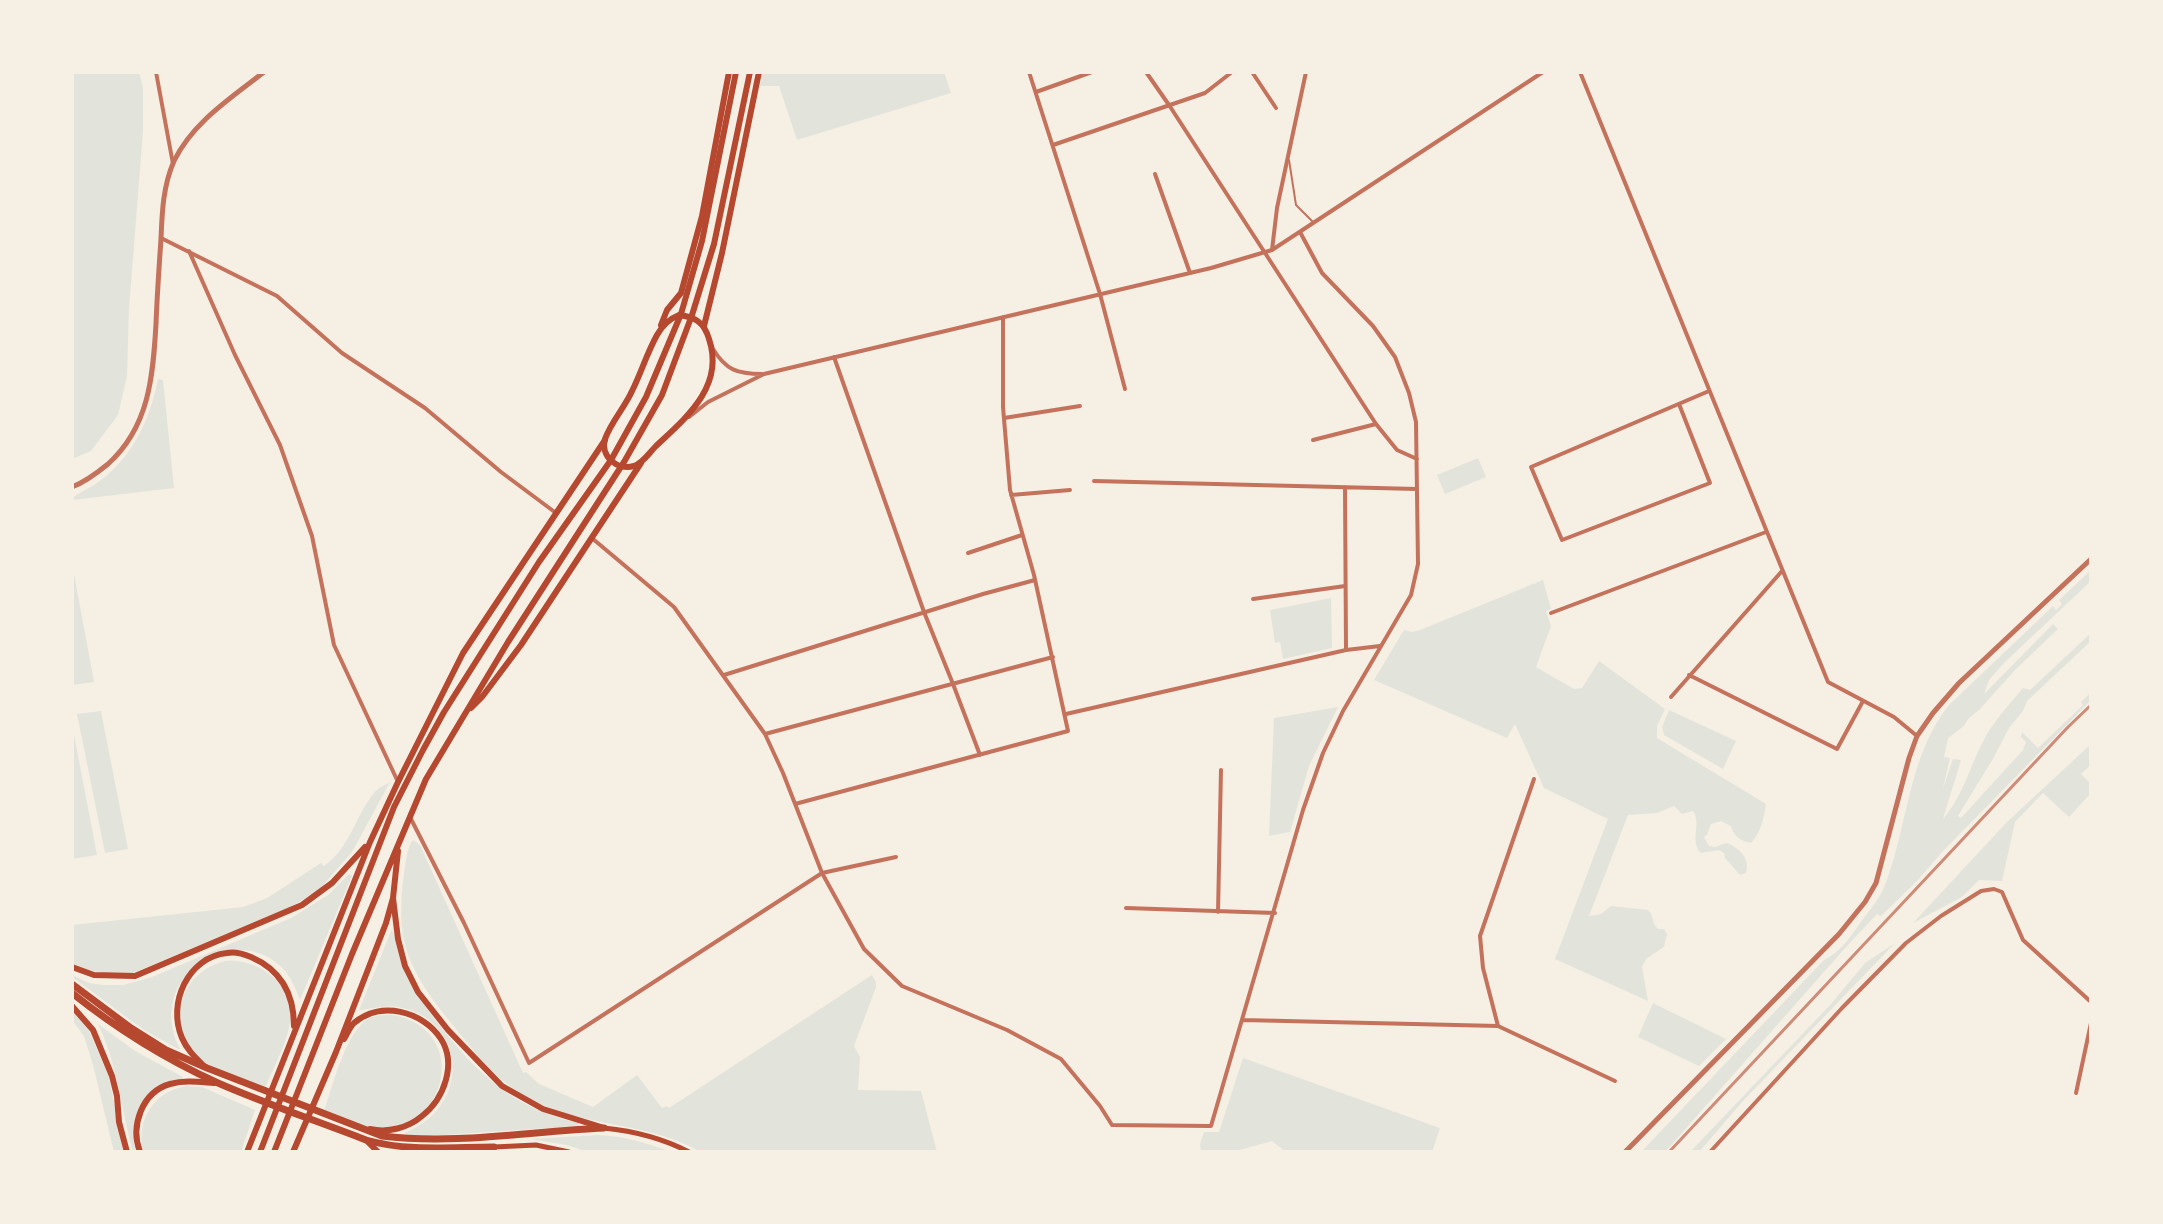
<!DOCTYPE html>
<html>
<head>
<meta charset="utf-8">
<style>
	body { margin:0 }
	#map { position:relative; width:2163px; height:1224px; overflow:hidden; background:#f6efe4; font-family:"Crimson Pro",serif }
	canvas { display:block }
	.frame { position:absolute; inset:0; border:74px solid #f6efe4; pointer-events:none }
</style>
</head>
<body>
<div id="map">
<canvas width="2163" height="1224"></canvas>
<div class="frame"></div>
</div>
<script>
const ctx = document.querySelector('canvas').getContext('2d');
ctx.lineJoin = 'round';
function fill(path, color) { ctx.fillStyle = color; ctx.fill(path, 'evenodd'); }
function stroke(path, color, width, dash) { ctx.strokeStyle = color; ctx.lineWidth = width; ctx.lineCap = dash ? 'butt' : 'round'; ctx.setLineDash(dash || []); ctx.stroke(path); }
const green = new Path2D(`
	M 72,72 L 139,72 L 143,88 L 143,131 L 129,309 L 127,376 L 118,415 L 91,451 L 72,459 Z
	M 762,72 L 944,72 L 951,93 L 797,140 L 779,86 L 760,86 Z
	M 158,379 L 163,380 L 174,488 L 72,500 L 72,498 C 79,493 87,489 94,485 C 131,461 150,420 158,379 Z
	M 1478,458 L 1486,477 L 1445,494 L 1437,475 Z
	M 72,563 L 94,682 L 72,685 Z
	M 2090,571 L 2091,581 L 2004,663 L 1989,680 L 1984,694 L 2053,624 L 2058,629 L 2015,670 L 1980,709 L 1968,719 L 1964,726 L 1948,738 L 1944,757 L 1950,758 L 1943,788 L 1953,759 L 1961,760 L 1943,819 C 1964,795 1971,762 1987,734 C 1997,718 2010,703 2023,688 L 2030,690 L 2091,633 L 2091,641 L 2027,701 L 2023,711 L 2009,728 L 1994,757 L 1958,816 L 1961,818 L 2023,750 L 2026,742 L 2021,737 L 2022,732 L 2038,748 L 2083,705 L 2081,702 L 2091,692 L 2091,700 L 1944,850 L 1916,882 L 1881,916 L 1877,914 L 1846,947 L 1665,1152 L 1641,1152 L 1824,960 C 1839,953 1849,939 1858,926 C 1867,913 1880,899 1885,885 C 1908,826 1908,756 1949,705 L 2053,606 L 2056,610 L 2062,604 L 2059,600 Z
	M 1543,580 L 1551,609 L 1546,611 L 1551,626 L 1536,667 L 1574,689 L 1582,688 L 1599,661 L 1665,709 L 1657,726 L 1657,738 L 1766,804 C 1764,818 1761,832 1751,843 C 1741,841 1733,836 1731,826 L 1721,821 L 1711,824 L 1707,835 L 1704,837 L 1709,846 L 1715,847 L 1726,843 C 1738,847 1751,858 1746,873 L 1740,875 L 1725,858 L 1724,853 L 1719,850 L 1701,853 C 1689,841 1702,824 1693,811 L 1682,814 L 1674,806 L 1657,813 L 1628,815 L 1589,916 L 1601,914 L 1611,906 L 1648,910 L 1651,913 L 1654,924 L 1658,929 L 1664,929 L 1667,934 L 1664,947 L 1646,959 L 1642,967 L 1648,1001 L 1555,959 L 1608,819 L 1544,788 L 1515,724 L 1507,738 L 1374,680 L 1404,630 L 1412,632 L 1420,630 Z
	M 1331,598 L 1332,648 L 1283,659 L 1280,642 L 1275,643 L 1270,610 Z
	M 1338,707 L 1309,766 L 1290,832 L 1269,836 L 1274,718 Z
	M 1669,710 L 1736,741 L 1723,769 L 1664,735 L 1662,727 Z
	M 101,711 L 128,849 L 105,853 L 77,714 Z
	M 72,724 L 97,855 L 72,859 Z
	M 2091,744 L 2091,765 L 2081,774 L 2091,784 L 2091,793 L 2069,817 L 2043,793 L 2015,822 L 2002,881 L 1979,880 L 1962,897 L 1913,923 L 2007,822 Z
	M 390,782 L 352,852 L 318,891 L 289,908 L 133,973 C 111,975 93,973 72,964 L 72,925 L 243,907 L 267,898 L 321,863 L 324,866 C 350,848 355,816 374,793 C 378,788 385,785 390,782 Z
	M 413,840 L 420,845 L 523,1073 L 526,1072 L 539,1084 L 593,1107 L 637,1075 L 662,1108 L 666,1106 L 669,1108 L 872,975 L 876,982 L 876,987 L 854,1046 L 860,1057 L 858,1090 L 921,1091 L 937,1152 L 701,1152 C 650,1123 590,1127 538,1103 C 526,1097 512,1089 502,1080 C 488,1069 476,1054 465,1040 C 440,1009 410,976 403,935 C 400,916 401,894 404,874 C 406,863 406,849 413,840 Z
	M 349,874 L 352,876 L 300,1000 C 296,990 292,980 286,972 C 241,917 142,973 180,1049 L 178,1049 L 144,1030 L 72,977 L 72,975 L 89,983 L 103,985 L 123,985 L 152,977 L 291,918 L 328,895 Z
	M 392,929 C 397,942 398,957 404,970 C 412,989 425,1005 437,1022 C 477,1074 513,1108 579,1123 L 579,1126 L 428,1136 L 406,1135 L 405,1133 C 419,1126 431,1119 440,1106 C 468,1069 448,1017 402,1008 C 387,1004 373,1009 359,1010 Z
	M 1895,943 L 1743,1101 L 1699,1152 L 1690,1152 L 1831,1004 L 1865,963 Z
	M 225,961 C 262,958 300,989 289,1028 C 284,1049 273,1069 265,1088 L 204,1063 C 164,1032 175,974 225,961 Z
	M 1653,1003 L 1726,1039 L 1699,1066 L 1638,1037 Z
	M 72,1010 L 88,1029 L 108,1074 L 125,1152 L 114,1152 L 93,1065 L 84,1036 L 72,1020 Z
	M 393,1015 C 465,1028 452,1119 389,1128 C 366,1131 344,1119 324,1111 C 332,1088 346,1031 368,1019 C 375,1015 385,1015 393,1015 Z
	M 98,1024 L 135,1051 L 183,1077 L 182,1079 L 170,1081 L 139,1110 L 134,1120 L 133,1131 L 135,1152 L 133,1152 C 121,1108 118,1066 98,1024 Z
	M 1243,1058 L 1440,1128 L 1432,1152 L 1286,1152 L 1272,1141 L 1232,1152 L 1201,1152 L 1200,1144 L 1204,1132 L 1219,1132 Z
	M 186,1086 L 202,1087 L 255,1110 L 241,1152 L 143,1152 C 136,1120 153,1092 186,1086 Z
	M 598,1135 C 624,1136 647,1143 671,1152 L 588,1152 L 567,1145 L 530,1139 Z`);
const service = new Path2D(`
	M 1289,160 L 1296,205 L 1313,222`);
const minor = new Path2D(`
	M 156,72 L 173,164
	M 1029,72 L 1100,294 L 1125,389
	M 1146,72 L 1169,105 L 1376,424 L 1397,450 L 1417,459
	M 1252,72 L 1276,108
	M 1580,72 L 1828,682 L 1894,717 L 1917,736
	M 1036,92 L 1092,72
	M 1053,145 L 1205,93 L 1232,72
	M 1155,174 L 1190,273
	M 161,238 L 277,296 L 342,353 L 425,408 L 501,472 L 556,513
	M 1272,250 L 1277,208 L 1306,72
	M 189,251 L 235,355 L 280,445 L 312,536 L 334,645 L 398,782
	M 713,349 C 726,370 737,374 762,374
	M 834,357 L 924,612 L 953,684 L 980,755
	M 1679,404 L 1710,483 L 1562,540 L 1531,467 L 1709,391
	M 689,417 L 708,402 L 764,374 L 1211,268 L 1272,250 L 1543,72
	M 1004,418 L 1080,406
	M 1313,440 L 1376,424
	M 1094,481 L 1417,489
	M 1345,487 L 1346,650
	M 1011,495 L 1070,490
	M 593,539 L 674,607 L 765,734 L 783,773 L 822,873 L 864,949 L 902,986 L 1007,1030 L 1061,1059 L 1100,1106 L 1112,1125 L 1211,1126 L 1303,810 L 1323,753 L 1343,711 L 1411,595 L 1418,564 L 1416,422 L 1409,393 L 1395,357 L 1373,326 L 1322,273 L 1300,232
	M 968,553 L 1022,535
	M 1253,599 L 1345,586
	M 1551,613 L 1766,532
	M 724,675 L 983,594 L 1035,580
	M 1689,675 L 1837,749 L 1863,701
	M 1671,697 L 1782,571
	M 1066,714 L 1346,650 L 1380,646
	M 765,734 L 1053,657
	M 795,804 L 1068,731 L 1034,575 L 1010,490 L 1003,407 L 1003,317
	M 411,819 L 464,923 L 529,1063 L 822,873 L 896,857
	M 1126,908 L 1275,913
	M 1218,912 L 1221,770
	M 1243,1020 L 1498,1026 L 1483,968 L 1480,936 L 1534,779
	M 1498,1026 L 1615,1081
	M 2076,1093 L 2091,1023
	M 1710,1152 L 1842,1008 L 1906,943 L 1941,916 L 1981,891 L 1994,889 L 2002,892 L 2023,940 L 2091,1002`);
const tertiary = new Path2D(`
	M 72,487 C 85,482 97,473 108,464 C 149,427 153,377 156,324 C 157,296 159,268 161,239 C 162,212 163,186 174,161 C 193,122 231,98 264,72
	M 1625,1152 L 1839,934 L 1865,902 L 1876,883 L 1909,758 L 1917,736 L 1933,713 L 1959,683 L 2091,559`);
const secondary = new Path2D(`
	M 604,1128 C 634,1131 662,1138 689,1152
	M 494,1147 L 536,1145 L 569,1152`);
const primary = new Path2D(`
	M 679,315 C 695,317 704,322 709,339 C 725,386 686,418 656,446 C 649,453 643,463 634,466 C 617,471 600,456 605,439 C 611,422 625,407 632,391 C 641,373 647,353 657,335 C 662,326 669,319 679,315 Z
	M 661,325 L 667,310 L 681,293 L 702,216 L 729,72
	M 704,326 L 722,253 L 759,72`);
const trunk = new Path2D(`
	M 471,708 L 482,697 L 521,645 L 641,463
	M 393,898 L 398,939 L 405,966 L 418,992 L 448,1030 L 502,1086 L 543,1109 L 601,1127
	M 72,967 L 94,975 L 135,976 L 302,905 L 332,883 L 365,847
	M 72,1006 L 93,1030 L 112,1076 L 117,1096 L 119,1122 L 127,1152
	M 344,1039 C 347,1034 350,1027 354,1023 C 380,1000 423,1011 441,1039 C 457,1064 444,1099 422,1116 C 408,1128 388,1133 370,1129
	M 205,1067 C 196,1058 187,1050 182,1038 C 167,1003 188,957 227,953 C 236,951 244,954 251,957 C 281,970 294,995 294,1026
	M 366,1140 L 378,1152
	M 140,1152 C 130,1126 142,1092 170,1084 C 185,1080 199,1082 214,1083
	M 247,1152 L 370,842 L 398,782 L 463,653 L 605,440
	M 260,1152 L 394,807 L 423,750 L 444,712 L 539,562 L 611,460 L 646,397 L 681,314 L 702,241 L 736,72
	M 274,1152 L 352,954 L 426,779 L 508,642 L 624,462 L 662,395 L 692,315 L 714,244 L 750,72
	M 293,1152 L 336,1052 L 386,923 L 393,898 L 398,851`);
const motorway = new Path2D(`
	M 72,984 L 131,1028 L 166,1050 L 207,1068 L 382,1136 C 456,1145 531,1131 604,1128
	M 72,993 C 117,1029 165,1059 218,1083 C 266,1104 317,1121 366,1140 C 408,1152 452,1147 494,1147`);
const rail = new Path2D(`
	M 1669,1152 L 2068,727 L 2091,705`);
fill(green, '#e2e4dc');
stroke(service, '#c5725c', 2);
stroke(minor, '#c5725c', 4);
stroke(tertiary, '#c5725c', 5);
stroke(secondary, '#b5482f', 5);
stroke(primary, '#b5482f', 6);
stroke(trunk, '#b5482f', 6);
stroke(motorway, '#b5482f', 7);
stroke(rail, '#cf8b77', 3);
</script>
</body>
</html>
